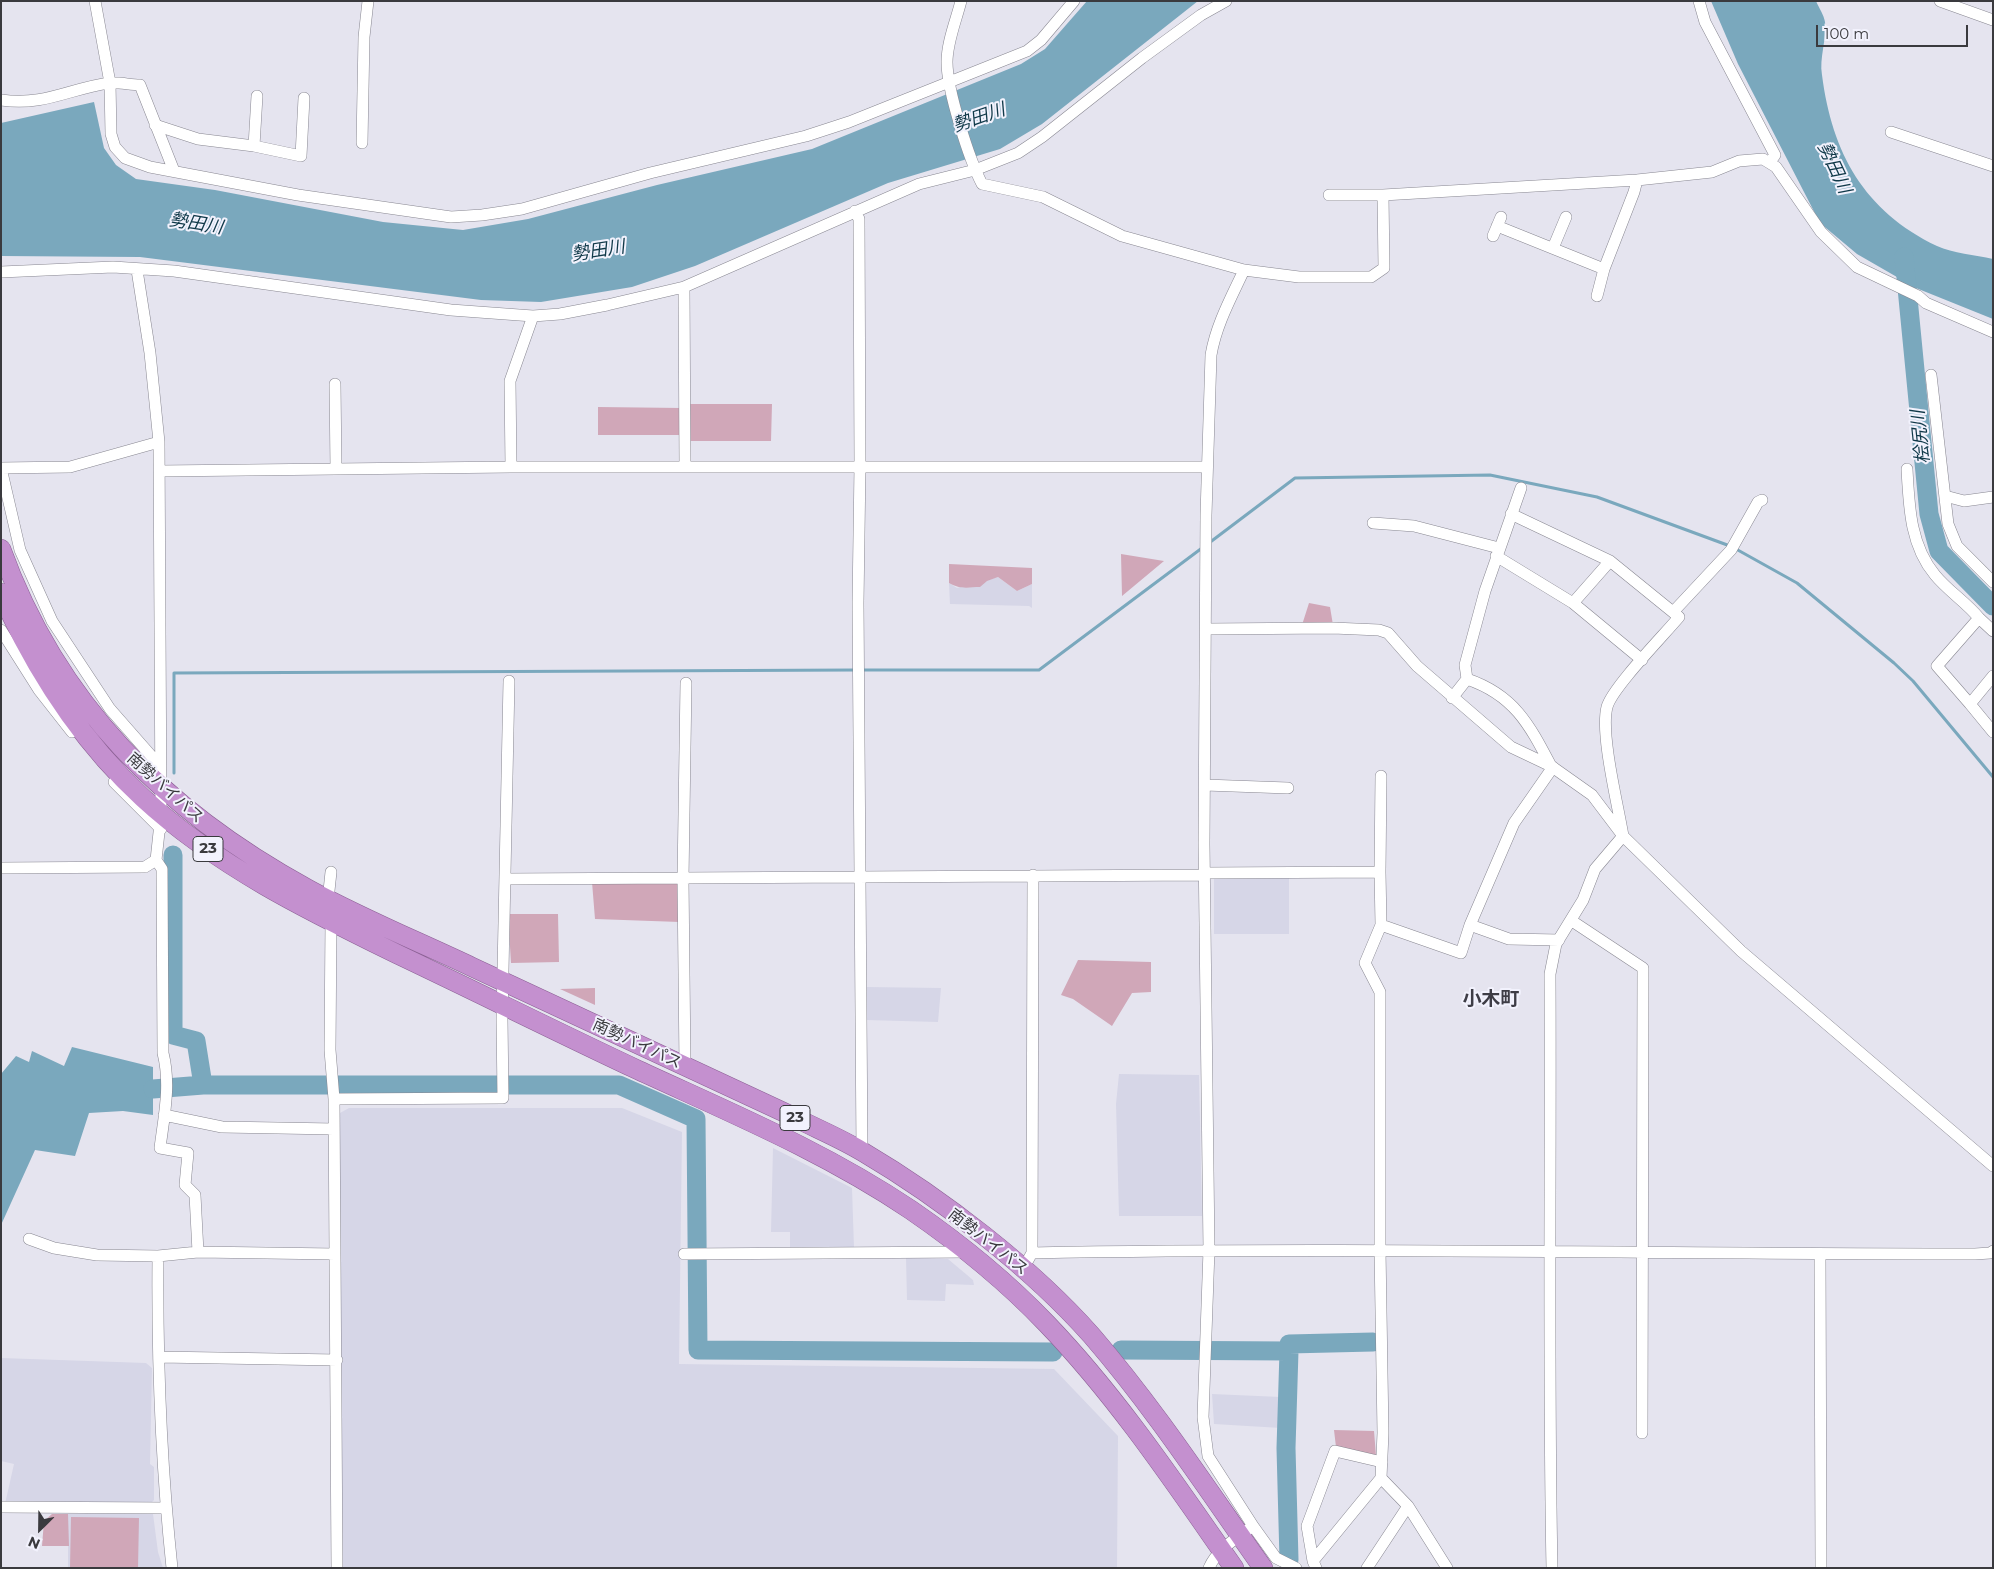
<!DOCTYPE html>
<html>
<head>
<meta charset="utf-8">
<style>
	body { margin:0 }
	#map { position:relative; width:1994px; height:1569px; overflow:hidden; background:#e5e4ef; font-family:Montserrat,sans-serif }
	canvas { display:block }
	.frame { position:absolute; inset:0; border:2px solid #3a3a3e; pointer-events:none }
	.north { position:absolute; left:15px; top:1504px; width:50px; height:50px; -webkit-text-stroke:4px #f2f2fd; paint-order:stroke; rotate:203deg; font-size:14px; font-weight:700; line-height:20px; text-align:center; color:#3a3a3e }
	.north::after { content:''; display:block; margin:auto; width:18px; height:22px; background:#3a3a3e; clip-path:polygon(50% 0,100% 100%,50% 72%,0 100%) }
	.scale { position:absolute; left:1816px; top:25px; width:152px; height:22px; box-sizing:border-box; border:2px solid #3a3a3e; border-top:0; padding-left:6px; font-size:15px; line-height:18px; white-space:nowrap; color:#3a3a3e; -webkit-text-stroke:4px #f2f2fd; paint-order:stroke }
</style>
</head>
<body>
<div id="map">
<canvas width="1994" height="1569"></canvas>
<div class="frame"></div>
<div class="north">N</div>
<div class="scale">100 m</div>
</div>
<script>
const ctx = document.querySelector('canvas').getContext('2d');
ctx.lineJoin = 'round';
function fill(path, color) { ctx.fillStyle = color; ctx.fill(path, 'evenodd'); }
function stroke(path, color, width, dash) { ctx.strokeStyle = color; ctx.lineWidth = width; ctx.lineCap = dash ? 'butt' : 'round'; ctx.setLineDash(dash || []); ctx.stroke(path); }
function drawText(font, color, halo, rows, align = 'center') {
  ctx.font = font + ' Montserrat,"Noto Sans JP",sans-serif'; ctx.lineWidth = 4; ctx.setLineDash([]); ctx.textBaseline = 'middle'; ctx.strokeStyle = halo; ctx.fillStyle = color; for (const [text, x, y, turn = 0] of rows) {
    ctx.save(); ctx.translate(x, y); ctx.rotate((+turn || 0) * Math.PI / 180); ctx.textAlign = isNaN(turn) ? turn : align; if (halo) ctx.strokeText(text, 0, 0); ctx.fillText(text, 0, 0); ctx.restore();
  }
}
const built = new Path2D(`
	M 998,577 L 1017,591 L 1032,584 L 1032,608 L 1029,606 L 950,604 L 949,583 L 957,588 Z
	M 1214,878 L 1289,878 L 1289,934 L 1214,934 Z
	M 867,987 L 941,988 L 938,1022 L 866,1020 Z
	M 1119,1074 L 1199,1075 L 1202,1216 L 1119,1216 L 1116,1104 Z
	M 349,1108 L 622,1108 L 682,1132 L 679,1364 L 1054,1369 L 1118,1436 L 1117,1568 L 339,1568 L 340,1113 Z
	M 773,1148 L 852,1188 L 854,1248 L 790,1247 L 790,1232 L 771,1232 Z
	M 906,1258 L 948,1259 L 973,1280 L 974,1285 L 946,1284 L 945,1301 L 907,1300 Z
	M 1,1358 L 146,1363 L 152,1368 L 150,1464 L 154,1467 L 154,1500 L 150,1504 L 5,1504 L 14,1464 L 1,1461 Z
	M 1212,1394 L 1281,1397 L 1281,1428 L 1214,1424 Z
	M 68,1514 L 153,1514 L 158,1552 L 163,1568 L 68,1568 Z`);
const green = new Path2D(`
	M 688,404 L 772,404 L 771,441 L 688,441 Z
	M 598,407 L 682,408 L 683,435 L 598,435 Z
	M 1121,554 L 1164,561 L 1122,596 Z
	M 949,564 L 1032,568 L 1032,584 L 1017,591 L 998,577 L 987,581 L 980,587 C 969,587 961,590 949,583 Z
	M 1309,603 L 1330,607 L 1333,625 L 1302,625 Z
	M 592,882 L 680,882 L 680,922 L 595,919 Z
	M 508,914 L 558,914 L 559,962 L 511,963 Z
	M 1078,960 L 1151,962 L 1151,992 L 1132,993 L 1112,1026 L 1073,999 L 1061,995 Z
	M 595,988 L 595,1005 L 560,989 Z
	M 1334,1430 L 1374,1431 L 1376,1456 L 1336,1447 Z
	M 52,1514 L 68,1514 L 69,1546 L 42,1546 L 44,1521 Z
	M 71,1517 L 139,1518 L 138,1568 L 70,1568 Z`);
const water = new Path2D(`
	M 1087,1 L 1198,1 L 1042,124 L 1000,149 L 888,183 L 695,266 L 632,287 L 541,302 L 481,300 L 140,257 L 1,256 L 1,123 L 94,102 L 104,148 L 116,165 L 136,179 L 215,190 L 383,222 L 463,230 L 528,219 L 657,185 L 812,149 L 1021,64 L 1045,49 Z
	M 1711,1 L 1816,1 C 1819,8 1824,15 1825,22 C 1827,39 1819,58 1822,75 C 1832,153 1864,211 1937,246 C 1953,253 1975,255 1993,259 L 1993,319 L 1916,288 L 1857,254 L 1820,223 L 1738,64 Z
	M 72,1047 L 153,1067 L 153,1115 L 123,1111 L 89,1113 L 75,1156 L 35,1150 L 1,1225 L 1,1074 L 16,1056 L 29,1062 L 32,1051 L 64,1066 Z`);
const stream = new Path2D(`
	M 1209,543 L 1295,478 L 1490,475 L 1597,497 L 1730,546
	M 1736,549 L 1797,583 L 1894,663 L 1913,681 L 1993,777
	M 861,670 L 1039,670 L 1202,548
	M 174,773 L 174,673 L 855,670`);
const river = new Path2D(`
	M 1904,257 L 1929,514 L 1939,551 L 1993,606
	M 203,1085 L 619,1085 L 696,1119 L 698,1350 L 1053,1352
	M 153,1089 L 203,1085 L 196,1041 L 173,1035 L 173,855
	M 1121,1350 L 1289,1351 L 1289,1344 L 1373,1342
	M 1289,1560 L 1286,1448 L 1289,1351`);
const minor = new Path2D(`
	M 95,1 L 110,83 L 111,134 L 115,147 L 125,158 L 150,167 L 298,195 L 451,217 L 482,215 L 522,209 L 650,173 L 806,136 L 849,122 L 1027,51 L 1041,40 L 1074,1
	M 961,1 C 956,21 947,42 947,62 C 947,90 969,159 982,184 L 1043,197 L 1122,236 L 1244,270 L 1299,277 L 1371,277 L 1384,268 L 1383,195
	M 1699,1 L 1705,22 L 1775,155 L 1770,162
	M 1940,1 L 1993,20
	M 1,100 C 45,106 68,89 109,83 C 119,82 130,85 140,85 L 174,171
	M 155,125 L 198,139 L 254,146 L 301,156 L 304,98
	M 1891,132 L 1993,166
	M 362,143 L 364,37 L 368,1
	M 254,146 L 257,96
	M 1329,195 L 1383,195 L 1637,180 L 1712,172 L 1739,161 L 1763,159 L 1776,167 L 1821,232 L 1857,267 L 1918,296 L 1926,303 L 1993,332
	M 855,211 L 859,219 L 860,466 L 858,603 L 862,1151
	M 1497,226 L 1604,269
	M 1493,236 L 1501,217
	M 1553,248 L 1566,217
	M 1,272 L 113,267 L 174,271 L 451,310 L 533,316 L 560,314 L 607,305 L 684,287 L 919,184 L 975,170 L 1018,153 L 1042,137 L 1142,58 L 1201,15 L 1226,1
	M 684,287 L 685,466
	M 1597,296 L 1604,269 L 1634,192 L 1637,180
	M 1931,375 L 1948,524 L 1957,546 L 1993,582
	M 335,384 L 336,469
	M 511,467 L 510,381 L 533,316
	M 1,468 L 20,550 L 52,621 L 110,709 L 160,766
	M 1,468 L 70,467 L 159,442
	M 1907,469 C 1909,506 1910,545 1935,575 C 1948,591 1966,602 1979,618
	M 160,471 L 511,467 L 1207,467
	M 1945,496 L 1964,501 L 1993,497
	M 1511,514 L 1610,561 L 1679,617 C 1664,635 1612,688 1607,707 C 1600,734 1618,805 1623,836 L 1595,869 L 1583,900 L 1556,944 L 1550,974 C 1551,1172 1548,1370 1552,1568
	M 1373,523 L 1414,526 L 1499,548
	M 1496,556 L 1573,603 L 1642,660
	M 1573,603 L 1610,561
	M 1674,611 L 1731,550 L 1758,502 L 1762,500
	M 1207,629 L 1333,628 L 1379,630 L 1388,633 L 1417,666 L 1511,747 L 1551,766 L 1592,795 L 1623,836 L 1741,951 L 1993,1166
	M 1,630 L 39,690 L 72,732
	M 1993,676 L 1970,704 L 1993,732
	M 1467,679 C 1514,695 1529,724 1551,766
	M 1452,698 L 1467,679 L 1465,665 L 1485,591 L 1521,488
	M 1970,704 L 1937,666 L 1979,618 L 1993,631
	M 114,782 L 161,829
	M 1205,785 L 1288,788
	M 156,860 L 162,869 L 163,1053 C 171,1085 164,1116 160,1148 L 188,1153 L 185,1185 L 195,1195 L 198,1252
	M 1,868 L 145,867 L 156,860 L 161,814 L 159,442 L 150,353 L 137,270
	M 1380,872 L 1381,776
	M 1205,873 L 1380,872 L 1381,925 L 1365,963 L 1380,992 L 1380,1250 L 1383,1433 L 1381,1478 L 1313,1561 L 1316,1568
	M 506,879 L 1206,875
	M 328,900 L 331,872
	M 331,921 L 330,1050 L 334,1099 L 337,1568
	M 1572,921 L 1643,968 L 1642,1433
	M 1381,925 L 1461,953 L 1470,925 L 1509,939 L 1559,940
	M 1470,925 L 1514,823 L 1553,767
	M 685,1066 L 683,879 L 686,683
	M 334,1099 L 503,1098 L 502,1019 L 509,681
	M 164,1115 L 222,1127 L 334,1129
	M 29,1239 L 54,1248 L 97,1255 L 158,1256 L 198,1252 L 335,1254
	M 1032,1253 C 1346,1247 1660,1254 1975,1254 L 1990,1253 L 1993,1251
	M 684,1254 L 967,1252
	M 1820,1254 L 1821,1568
	M 158,1256 C 157,1361 161,1464 172,1568
	M 1028,1260 L 1032,1253 L 1033,875
	M 159,1357 L 337,1360
	M 1408,1506 L 1447,1568
	M 1,1507 L 166,1508
	M 1253,1526 L 1276,1558 L 1296,1568
	M 1313,1561 L 1307,1526 L 1335,1451 L 1382,1462
	M 1209,1568 C 1217,1549 1237,1538 1253,1526 L 1208,1456 L 1203,1417 L 1209,1250 L 1204,844 L 1206,515 L 1211,355 C 1216,325 1231,298 1244,270
	M 1367,1568 L 1408,1506 L 1381,1478`);
const trunk = new Path2D(`
	M 1,549 C 57,704 165,811 308,889 C 361,918 417,941 472,967 C 578,1017 685,1066 792,1116 C 815,1128 840,1138 863,1152 C 941,1198 1032,1268 1092,1336 C 1155,1409 1207,1489 1263,1568
	M 1,593 C 35,669 81,741 143,798 C 217,866 307,910 397,954 C 477,992 557,1032 638,1070 C 731,1113 825,1152 911,1210 C 959,1243 1007,1282 1047,1324 C 1118,1398 1176,1485 1234,1568`);
const shields = [
	[208,849,30],
	[795,1118,30]
];
const shieldNames = [
	["23",208,849],
	["23",795,1118]
];
const streetNames = [
	["南勢バイパス",165,788,42],
	["南勢バイパス",637,1044,25],
	["南勢バイパス",988,1242,38]
];
const waterNames = [
	["勢田川",979,118,-19],
	["勢田川",1834,168,65],
	["勢田川",196,224,9],
	["勢田川",598,251,-9],
	["桧尻川",1921,437,-96]
];
const quarterNames = [
	["小木町",1491,999]
];
fill(built, '#d6d6e7');
fill(green, '#d0a7b8');
fill(water, '#7aa8bd');
stroke(stream, '#7aa8bd', 3);
stroke(river, '#7aa8bd', 19);
stroke(minor, '#888791', 12);
stroke(trunk, '#8b6094', 20);
stroke(minor, '#fff', 11);
stroke(trunk, '#c490cf', 19);
for (const [x, y, w] of shields) { const box = new Path2D(); box.roundRect(x - w / 2, y - 12.5, w, 25, 4); ctx.fillStyle = '#f2f2fd'; ctx.fill(box); stroke(box, '#3a3a3e', 1); }
drawText('bold 15px', '#3a3a3e', null, shieldNames);
drawText('16px', '#3a3a3e', '#f2f2fd', streetNames);
drawText('italic 18px', '#103949', '#f2f2fd', waterNames);
drawText('bold 19px', '#3e3d46', '#f2f2fd', quarterNames);
</script>
</body>
</html>
